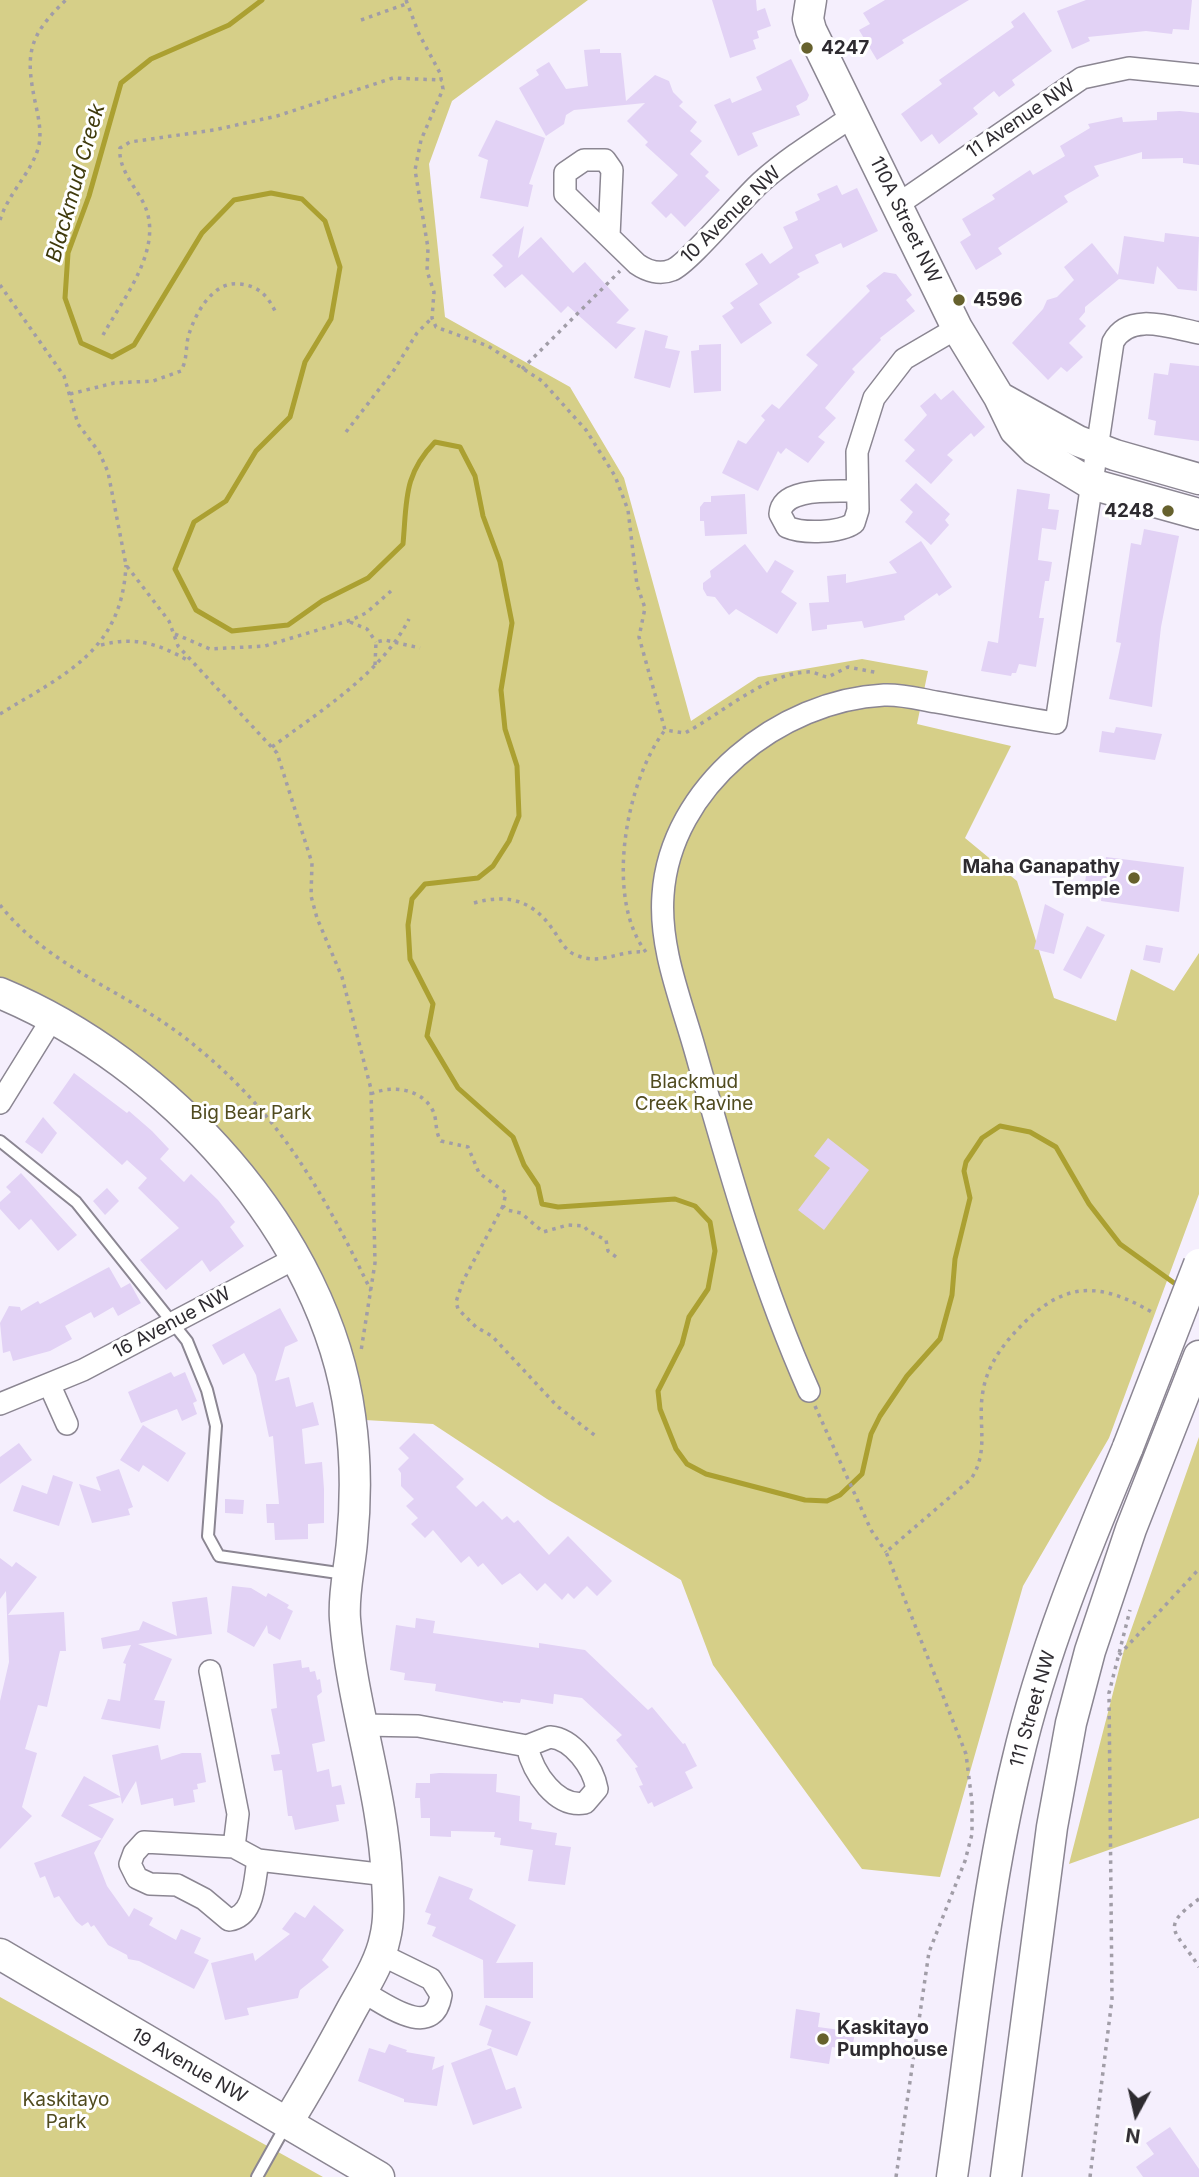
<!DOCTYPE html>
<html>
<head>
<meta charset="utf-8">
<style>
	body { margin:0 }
	#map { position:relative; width:1199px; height:2177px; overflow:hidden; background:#f5effd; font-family:Inter,sans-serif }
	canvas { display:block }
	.north { position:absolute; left:1101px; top:2079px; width:70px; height:70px; -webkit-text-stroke:5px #fff; paint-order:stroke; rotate:188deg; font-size:19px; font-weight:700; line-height:28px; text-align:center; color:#2e2b30 }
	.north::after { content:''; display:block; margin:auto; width:24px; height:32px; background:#2e2b30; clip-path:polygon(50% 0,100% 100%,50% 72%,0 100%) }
</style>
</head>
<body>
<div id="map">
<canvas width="1199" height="2177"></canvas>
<div class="north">N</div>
</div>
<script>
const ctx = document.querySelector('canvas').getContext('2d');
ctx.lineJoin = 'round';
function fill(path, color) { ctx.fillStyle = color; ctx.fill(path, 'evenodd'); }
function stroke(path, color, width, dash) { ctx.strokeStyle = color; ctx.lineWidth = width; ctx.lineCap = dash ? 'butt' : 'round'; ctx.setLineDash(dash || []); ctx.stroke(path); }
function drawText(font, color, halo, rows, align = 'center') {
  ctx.font = font + ' Inter,sans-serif'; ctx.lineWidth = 6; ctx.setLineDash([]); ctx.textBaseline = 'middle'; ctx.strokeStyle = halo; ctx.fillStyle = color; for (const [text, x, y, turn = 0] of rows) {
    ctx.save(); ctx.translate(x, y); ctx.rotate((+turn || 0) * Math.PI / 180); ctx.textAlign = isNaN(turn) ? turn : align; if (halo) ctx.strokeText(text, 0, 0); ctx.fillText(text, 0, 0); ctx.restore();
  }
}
const green = new Path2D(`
	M 0,0 L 588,0 L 452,101 L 429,164 L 445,317 L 570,387 L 624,478 L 691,721 L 758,677 L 862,659 L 928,671 L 917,724 L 1011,746 L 965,838 L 1017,881 L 1054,998 L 1116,1021 L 1131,969 L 1174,991 L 1199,953 L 1199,1194 L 1109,1438 L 1023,1586 L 940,1877 L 862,1869 L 713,1665 L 681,1580 L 547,1499 L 433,1424 L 365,1420 L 357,1379 L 345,1339 L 313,1262 L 294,1227 L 256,1175 L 73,1015 L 0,977 Z
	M 1199,1437 L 1199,1818 L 1069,1864 L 1124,1650 Z
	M 0,1997 L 323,2177 L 0,2177 Z`);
const stream = new Path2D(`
	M 262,0 L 229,25 L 151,59 L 121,83 L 89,196 L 68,253 L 65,298 L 81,343 L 112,357 L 134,345 L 202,233 L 234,200 L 271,193 L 302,199 L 325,221 L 340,267 L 331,319 L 305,362 L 290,417 L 256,451 L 226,501 L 194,522 L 175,569 L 196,610 L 232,631 L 288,625 L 322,601 L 368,578 L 403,544 C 407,501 403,475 435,442 L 460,447 L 475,476 L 483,516 L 500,562 L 512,623 L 501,690 L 505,729 L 517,766 L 519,816 L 509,841 L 493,866 L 478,878 L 425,884 L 412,899 L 408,925 L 410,959 L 433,1004 L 427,1036 L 458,1088 L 513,1137 L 524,1165 L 538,1186 L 542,1204 L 558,1207 L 675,1199 L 695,1206 L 710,1222 L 715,1251 L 708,1289 L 689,1317 L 682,1344 L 658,1391 L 660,1409 L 676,1449 L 687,1464 L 706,1474 L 805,1500 L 827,1501 L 840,1495 L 862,1474 L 871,1434 L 880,1416 L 907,1376 L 940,1339 L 952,1295 L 955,1259 L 970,1198 L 964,1171 L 966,1162 L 982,1138 L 1000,1126 L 1030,1132 L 1056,1147 L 1089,1204 L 1120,1244 L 1181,1288`);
const building = new Path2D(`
	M 712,0 L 756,0 L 757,11 L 765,8 L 771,26 L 757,31 L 759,38 L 753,40 L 756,49 L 730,58 Z
	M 885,0 L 969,0 L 902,40 L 904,43 L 877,60 L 859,30 L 870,24 L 863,13 Z
	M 1086,0 L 1192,0 L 1189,30 L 1173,29 L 1172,34 L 1146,31 L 1088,37 L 1090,41 L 1072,49 L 1057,11 Z
	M 1024,12 L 1052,51 L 1012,80 L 1015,85 L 999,97 L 994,91 L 973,108 L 978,114 L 939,144 L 932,134 L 921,142 L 901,114 L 942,84 L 939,80 L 1014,27 L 1011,22 Z
	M 600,49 L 600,53 L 621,53 L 626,101 L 655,75 L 669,81 L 673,92 L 683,102 L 679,106 L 697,122 L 690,131 L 702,141 L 690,154 L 709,172 L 705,176 L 720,190 L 685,227 L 671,213 L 666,218 L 651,203 L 678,175 L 645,145 L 648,142 L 627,121 L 645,103 L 574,110 L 566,115 L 564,124 L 546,136 L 519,88 L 539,75 L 536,70 L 549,62 L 566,89 L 588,86 L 584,50 Z
	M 791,59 L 809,95 L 807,100 L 796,106 L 800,115 L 752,133 L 758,146 L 738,156 L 714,105 L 730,98 L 732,103 L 762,90 L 756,77 Z
	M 1180,111 L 1199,113 L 1199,165 L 1183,163 L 1183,158 L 1142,159 L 1142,152 L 1094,166 L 1099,176 L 1064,196 L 1068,202 L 998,248 L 1002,254 L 976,270 L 960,242 L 971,235 L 962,219 L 995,199 L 992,195 L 1030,170 L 1033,175 L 1065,156 L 1060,146 L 1090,128 L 1088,124 L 1122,117 L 1123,122 L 1157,120 L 1157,112 Z
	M 496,120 L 545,138 L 529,184 L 533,185 L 528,207 L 480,198 L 488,160 L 478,156 Z
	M 837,185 L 842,195 L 857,188 L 878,231 L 843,248 L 841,243 L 815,255 L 819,263 L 797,274 L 800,277 L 759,304 L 772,323 L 741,344 L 722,316 L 734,308 L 730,303 L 758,284 L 745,264 L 762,253 L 770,264 L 793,248 L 783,227 L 798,220 L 795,212 L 820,200 L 817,194 Z
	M 524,226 L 518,258 L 541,237 L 573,273 L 585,262 L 629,310 L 616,323 L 636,328 L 616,349 L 568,306 L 561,313 L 522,274 L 505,288 L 493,275 L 503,266 L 492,255 Z
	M 1165,233 L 1199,237 L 1197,291 L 1178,289 L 1157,266 L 1154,284 L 1119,279 L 1085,307 L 1085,312 L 1079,319 L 1086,326 L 1069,343 L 1083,357 L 1067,372 L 1061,367 L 1048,380 L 1012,343 L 1043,309 L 1047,300 L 1057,297 L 1074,280 L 1064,267 L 1092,243 L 1118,275 L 1124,236 L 1164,242 Z
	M 884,272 L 896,274 L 912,295 L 906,300 L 915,311 L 880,338 L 881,340 L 852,369 L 855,372 L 825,408 L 836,418 L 818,437 L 825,442 L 808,463 L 786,448 L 781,454 L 778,451 L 758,491 L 722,473 L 738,440 L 746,444 L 765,420 L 761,416 L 772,404 L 779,409 L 818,365 L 806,355 L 870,291 L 866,286 Z
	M 645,330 L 668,336 L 665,348 L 680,351 L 670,388 L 634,378 Z
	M 721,344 L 721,391 L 694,393 L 691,351 L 699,350 L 699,345 Z
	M 1170,363 L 1199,366 L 1199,441 L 1154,435 L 1156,421 L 1148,419 L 1154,373 L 1168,375 Z
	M 953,390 L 985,427 L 974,437 L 971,433 L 947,455 L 953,460 L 931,484 L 905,461 L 915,450 L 904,440 L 927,415 L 920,406 L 935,393 L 941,400 Z
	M 916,483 L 950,514 L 945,520 L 949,525 L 931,545 L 905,522 L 913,512 L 900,500 Z
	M 1017,489 L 1050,494 L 1048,509 L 1059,510 L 1056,530 L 1042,528 L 1038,560 L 1052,562 L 1049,581 L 1045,581 L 1039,618 L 1044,618 L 1036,667 L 1019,664 L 1016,673 L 1012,673 L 1011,676 L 981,671 L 988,641 L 998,643 Z
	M 745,494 L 747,534 L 705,536 L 704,521 L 700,521 L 700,507 L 704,502 L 711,502 L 711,496 Z
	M 1144,529 L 1179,536 L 1161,627 L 1152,707 L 1109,699 L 1121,643 L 1116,642 L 1131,543 L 1141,545 Z
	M 921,541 L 952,587 L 939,596 L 937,593 L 904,616 L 905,620 L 864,628 L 862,621 L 827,625 L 827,629 L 812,631 L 809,603 L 829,602 L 827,576 L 846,574 L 846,583 L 897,573 L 889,562 Z
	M 745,544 L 767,573 L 775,560 L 794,571 L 781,592 L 797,603 L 777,634 L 736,609 L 729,615 L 715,597 L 707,596 L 703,589 L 703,583 L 711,577 L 710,571 Z
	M 1116,727 L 1162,734 L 1155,760 L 1099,752 L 1102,731 L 1114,733 Z
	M 1106,857 L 1184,867 L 1179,912 L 1101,901 L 1102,892 L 1084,889 L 1088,863 L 1105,865 Z
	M 1045,904 L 1064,914 L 1054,954 L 1034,949 Z
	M 1087,926 L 1105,935 L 1081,979 L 1063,970 Z
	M 1146,945 L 1163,948 L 1160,963 L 1143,960 Z
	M 74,1073 L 127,1113 L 129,1111 L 152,1131 L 169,1149 L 160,1159 L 184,1182 L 191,1174 L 218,1200 L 235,1222 L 230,1227 L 244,1246 L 210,1272 L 202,1260 L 166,1290 L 140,1260 L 179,1228 L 138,1188 L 147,1178 L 127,1160 L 122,1165 L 53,1103 Z
	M 43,1117 L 57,1133 L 42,1154 L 25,1142 Z
	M 828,1138 L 869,1170 L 824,1230 L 798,1210 L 830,1168 L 814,1156 Z
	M 21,1173 L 77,1235 L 58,1251 L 31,1219 L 19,1230 L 0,1209 L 0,1202 L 11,1192 L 6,1187 Z
	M 107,1188 L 119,1201 L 105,1215 L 93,1201 Z
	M 109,1267 L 121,1288 L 130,1283 L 141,1303 L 118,1316 L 113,1307 L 94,1318 L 91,1312 L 65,1326 L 72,1339 L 50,1351 L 13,1361 L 10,1351 L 3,1353 L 0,1323 L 9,1306 L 20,1307 L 21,1311 L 38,1301 L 40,1304 Z
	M 280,1308 L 298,1341 L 285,1347 L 275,1381 L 289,1377 L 296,1407 L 313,1402 L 319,1425 L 302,1429 L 305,1464 L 322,1462 L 324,1489 L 324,1523 L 308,1524 L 308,1539 L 275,1540 L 274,1523 L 267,1523 L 266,1504 L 279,1504 L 273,1436 L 269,1437 L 256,1375 L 244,1353 L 223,1365 L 212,1345 Z
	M 171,1372 L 174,1377 L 185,1372 L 197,1401 L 193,1403 L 197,1414 L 182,1421 L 177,1409 L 141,1423 L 128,1392 Z
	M 143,1425 L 186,1453 L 168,1482 L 143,1465 L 139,1472 L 120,1460 Z
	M 414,1433 L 464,1479 L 456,1487 L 476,1507 L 483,1501 L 502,1520 L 507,1516 L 514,1523 L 518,1520 L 549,1555 L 568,1536 L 612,1581 L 597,1596 L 587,1586 L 574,1599 L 568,1593 L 562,1600 L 545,1583 L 537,1591 L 520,1573 L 502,1585 L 483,1563 L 478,1567 L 469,1556 L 461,1563 L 433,1530 L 425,1538 L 411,1524 L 418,1518 L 406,1506 L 414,1499 L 401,1486 L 401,1473 L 398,1469 L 409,1458 L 399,1448 Z
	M 19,1443 L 32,1460 L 0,1484 L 0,1457 Z
	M 119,1469 L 133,1507 L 128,1509 L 130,1515 L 92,1523 L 79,1484 L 101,1491 L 96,1477 Z
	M 53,1475 L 73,1482 L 59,1526 L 13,1511 L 22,1485 L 47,1494 Z
	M 225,1499 L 244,1500 L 243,1514 L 225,1513 Z
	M 0,1558 L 12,1567 L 16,1562 L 37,1577 L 8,1615 L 64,1612 L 66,1651 L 60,1651 L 47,1707 L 38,1705 L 25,1749 L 37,1753 L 22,1807 L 32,1816 L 0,1849 L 0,1701 L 9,1662 L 6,1591 L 0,1599 Z
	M 232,1586 L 251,1588 L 266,1597 L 268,1593 L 289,1605 L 287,1608 L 293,1611 L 280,1640 L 268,1633 L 267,1625 L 254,1647 L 227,1632 Z
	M 207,1597 L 212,1634 L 138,1644 L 172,1659 L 154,1700 L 165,1701 L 160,1729 L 101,1719 L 108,1699 L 120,1701 L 126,1664 L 123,1663 L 131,1645 L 103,1649 L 101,1638 L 139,1630 L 143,1621 L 177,1636 L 172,1602 Z
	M 416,1618 L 435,1621 L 433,1633 L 539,1648 L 539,1643 L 585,1650 L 648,1710 L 652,1707 L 683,1744 L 685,1743 L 697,1766 L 685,1772 L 693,1788 L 654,1807 L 652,1802 L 648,1804 L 639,1786 L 643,1785 L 635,1768 L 638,1767 L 616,1740 L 622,1735 L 582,1698 L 554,1694 L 553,1704 L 521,1699 L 520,1703 L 503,1701 L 503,1703 L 435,1691 L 436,1684 L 404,1680 L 405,1673 L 390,1670 L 396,1625 L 415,1628 Z
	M 301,1660 L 302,1668 L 309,1667 L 310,1672 L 315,1671 L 317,1680 L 320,1679 L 322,1692 L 317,1696 L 325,1741 L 312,1744 L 317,1772 L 329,1769 L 332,1787 L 341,1785 L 345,1804 L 336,1805 L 339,1821 L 295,1830 L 292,1816 L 288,1816 L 282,1770 L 274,1771 L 271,1755 L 280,1754 L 271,1709 L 277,1708 L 273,1664 Z
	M 158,1745 L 161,1760 L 182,1753 L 201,1753 L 206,1782 L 197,1784 L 198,1789 L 193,1790 L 195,1802 L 174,1806 L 173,1798 L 141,1805 L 136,1781 L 122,1804 L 112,1755 Z
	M 439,1773 L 497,1774 L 496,1792 L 520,1796 L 519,1821 L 532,1823 L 531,1829 L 557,1833 L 555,1845 L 571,1847 L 565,1885 L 528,1881 L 533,1850 L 500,1845 L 501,1838 L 494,1837 L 495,1832 L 451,1831 L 451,1837 L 430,1836 L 430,1818 L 421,1818 L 420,1798 L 415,1798 L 416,1783 L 430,1783 L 430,1774 Z
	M 84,1776 L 121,1797 L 88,1805 L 114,1819 L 102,1839 L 61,1816 Z
	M 102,1839 L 94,1853 L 107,1886 L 129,1917 L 134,1908 L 153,1918 L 149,1925 L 176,1940 L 181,1929 L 201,1938 L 194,1953 L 209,1960 L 194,1989 L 139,1961 L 128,1959 L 127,1955 L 108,1945 L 94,1925 L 91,1927 L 88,1922 L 82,1926 L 76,1921 L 59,1896 L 54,1898 L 45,1876 L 40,1878 L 34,1863 Z
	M 439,1876 L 473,1889 L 469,1899 L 516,1925 L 496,1963 L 533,1962 L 533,1998 L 484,1998 L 483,1960 L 432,1936 L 436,1927 L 427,1924 L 431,1914 L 425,1912 Z
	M 314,1905 L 344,1930 L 322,1960 L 329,1967 L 300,1990 L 298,1998 L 247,2008 L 249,2015 L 225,2020 L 211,1963 L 253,1953 L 255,1961 L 290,1934 L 282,1929 L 295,1912 L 305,1918 Z
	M 486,2005 L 531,2022 L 517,2056 L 487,2045 L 492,2030 L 479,2025 Z
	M 796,2009 L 820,2013 L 818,2027 L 855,2032 L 852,2050 L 832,2047 L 829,2064 L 790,2058 Z
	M 389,2044 L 407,2050 L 406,2052 L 435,2057 L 432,2070 L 444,2065 L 437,2106 L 404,2102 L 404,2099 L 358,2081 L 369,2048 L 385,2053 Z
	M 491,2048 L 506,2090 L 515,2087 L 522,2108 L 473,2125 L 451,2063 Z
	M 1170,2127 L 1199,2169 L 1199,2177 L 1143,2177 L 1136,2167 L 1154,2154 L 1146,2143 Z`);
const path = new Path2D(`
	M 406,0 L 419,34 L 440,73 L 443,89 L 421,140 L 415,170 L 428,248 L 427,271 L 434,292 L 432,318 L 436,327 L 488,346 L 542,381 L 586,430 L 615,476 L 628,510 L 637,585 L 645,608 L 639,637 L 665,730 L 685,733 C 721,714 765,674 807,672 C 814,671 820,676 828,677 L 848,667 L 879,673
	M 361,20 L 406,4
	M 0,220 C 8,194 30,174 38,149 C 42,135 39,120 36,106 C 25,55 27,37 66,0
	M 0,285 L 64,376 L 78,424 L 99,452 L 108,472 L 126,565 L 169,621 L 178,646 L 277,753 L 312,863 L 311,896 L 317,918 L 342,977 L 371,1089 L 375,1263 L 361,1351
	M 103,335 C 124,297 166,246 143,202 C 134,185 118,168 120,148 L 130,142 L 214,130 L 277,116 L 393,78 L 442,80
	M 522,369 L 620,271
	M 70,394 L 114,383 L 153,381 L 181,371 C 188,358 185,347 189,334 C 196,312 214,280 240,284 C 259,286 268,296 276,313
	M 346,432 L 394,370 L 417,333 L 432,318
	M 350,622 L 367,629 L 376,642
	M 175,634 L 210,649 L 265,646 L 351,620 L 366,613 L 391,591
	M 101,645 C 136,636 159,644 189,661
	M 375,665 L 376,642 L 385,640 L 420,648
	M 0,714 C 65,674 122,651 126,565
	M 272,747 C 320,711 381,674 409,619
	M 474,903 C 505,894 531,899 551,927 C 559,937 564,951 576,955 C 600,966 619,950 644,952
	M 0,905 C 47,965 121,990 180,1034 C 274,1105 321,1187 371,1291
	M 646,952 C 604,898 626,781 665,730
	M 371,1094 C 391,1085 420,1088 432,1109 C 438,1119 434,1131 441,1141 L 468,1147 L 479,1173 L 506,1193 L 503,1206 L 507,1210 L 521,1213 L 543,1232 L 568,1225 L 584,1226 L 588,1231 L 606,1240 L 608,1251 L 619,1259
	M 503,1206 L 463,1281 L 456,1302 L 458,1309 L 476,1327 L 492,1336 L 557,1406 L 597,1437
	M 815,1406 L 871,1530 L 886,1552
	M 1119,1655 L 1199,1569
	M 1199,1899 C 1157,1929 1177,1931 1199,1967
	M 896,2177 L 929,1952 L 965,1861 L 972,1834 L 972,1802 L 966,1754 L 886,1552 L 971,1479 C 990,1450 977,1423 983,1391 C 987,1367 1001,1347 1017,1330 C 1063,1281 1098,1280 1155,1314
	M 1090,2177 L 1112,1999 L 1109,1693 L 1130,1610`);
const lane = new Path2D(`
	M 0,1141 L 76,1202 L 187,1341 L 207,1390 L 216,1426 L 208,1536 L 219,1556 L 345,1574
	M 257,2177 L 286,2125`);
const street = new Path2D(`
	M 897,205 L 1082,78 L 1129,68 L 1199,75
	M 609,236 L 612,170 L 605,160 L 584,160 L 565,173 L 565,194 L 637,264 C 647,271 660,275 672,270 C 688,264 742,199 761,182 C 789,157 822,137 853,116
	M 857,491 C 836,492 782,486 780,514 L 787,527 C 803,534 840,533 854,523 L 858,510 L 857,452 L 874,398 L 904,359 L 957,328
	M 0,1103 L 52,1019
	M 50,1386 L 67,1424
	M 809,1391 C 760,1281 728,1166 695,1050 C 681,1000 659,948 663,895 C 670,787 780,700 884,695 C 901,694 919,699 936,702 C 976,709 1016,717 1056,723 L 1113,342 C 1129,311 1172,328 1199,333
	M 0,1404 L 83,1370 L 294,1259
	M 210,1671 L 238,1814 L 234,1847 L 258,1860 L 387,1875
	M 363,1725 L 418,1726 L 527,1746
	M 550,1737 C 573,1739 593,1767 597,1789 L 585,1803 C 556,1808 533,1773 527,1746 Z
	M 234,1847 L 144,1842 L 134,1853 L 130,1864 L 137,1878 L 150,1884 L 177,1885 L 204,1899 L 229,1920 C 255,1916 254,1882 258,1860
	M 362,1991 C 386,2005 434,2041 441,1995 L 431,1979 L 380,1954`);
const secondary = new Path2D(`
	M 811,0 L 808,19 L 811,30 L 957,328 L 999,397 L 1015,430 L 1035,450 L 1091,484 L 1199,514
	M 999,397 L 1078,441 L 1115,455 L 1199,479
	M 0,993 C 166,1062 326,1233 350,1416 C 356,1457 356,1500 352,1541 C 350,1567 343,1593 345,1619 C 352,1707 383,1791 387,1879 C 388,1898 390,1918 385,1938 C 380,1963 364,1987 352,2009 C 331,2048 310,2086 287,2123
	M 0,1954 L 379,2177
	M 952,2177 C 972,2039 984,1898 1017,1762 C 1042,1654 1085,1550 1128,1447
	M 1006,2177 L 1052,1827 L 1071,1723 L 1090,1651 L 1131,1529 L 1199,1356`);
const secondaryBridge = new Path2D(`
	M 1128,1447 L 1199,1264`);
const markers = [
	[807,48,7,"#66612d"],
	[959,300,7,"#66612d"],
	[1168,511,7,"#66612d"],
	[1134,878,7,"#66612d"],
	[823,2039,7,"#66612d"]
];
const poiNames = [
	["4247",821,48],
	["4596",973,300],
	["4248",1154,511,"right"],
	["Maha Ganapathy",1120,867,"right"],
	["Temple",1120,889,"right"],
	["Kaskitayo",837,2028],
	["Pumphouse",837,2050]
];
const streetNames = [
	["11 Avenue NW",1021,119,-34],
	["10 Avenue NW",731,215,-44],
	["110A Street NW",905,220,64],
	["16 Avenue NW",172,1323,-28],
	["111 Street NW",1033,1709,-74],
	["19 Avenue NW",189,2066,30]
];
const parkNames = [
	["Blackmud",694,1082],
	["Creek Ravine",694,1104],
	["Big Bear Park",251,1113],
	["Kaskitayo",66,2100],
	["Park",66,2122]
];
const waterNames = [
	["Blackmud Creek",76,183,-74]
];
fill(green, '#d6cf88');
stroke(stream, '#aba031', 5);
fill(building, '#e2d2f5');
stroke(lane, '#8b8692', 14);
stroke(street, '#8b8692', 24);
stroke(secondary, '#8b8692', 33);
stroke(path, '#a19da7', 3.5, [3.5, 5]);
stroke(lane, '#fff', 10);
stroke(street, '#fff', 21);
stroke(secondary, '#fff', 30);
stroke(secondaryBridge, '#8b8692', 33, []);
stroke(secondaryBridge, '#fff', 30);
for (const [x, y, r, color] of markers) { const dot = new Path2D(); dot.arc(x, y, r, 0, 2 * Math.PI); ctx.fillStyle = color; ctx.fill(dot); stroke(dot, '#fff', 2.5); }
drawText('bold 19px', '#2e2b30', '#fff', poiNames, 'left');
drawText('19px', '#2e2b30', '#fff', streetNames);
drawText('19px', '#504b1f', '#fff', parkNames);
drawText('italic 21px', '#3f3a0c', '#fff', waterNames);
</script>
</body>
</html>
